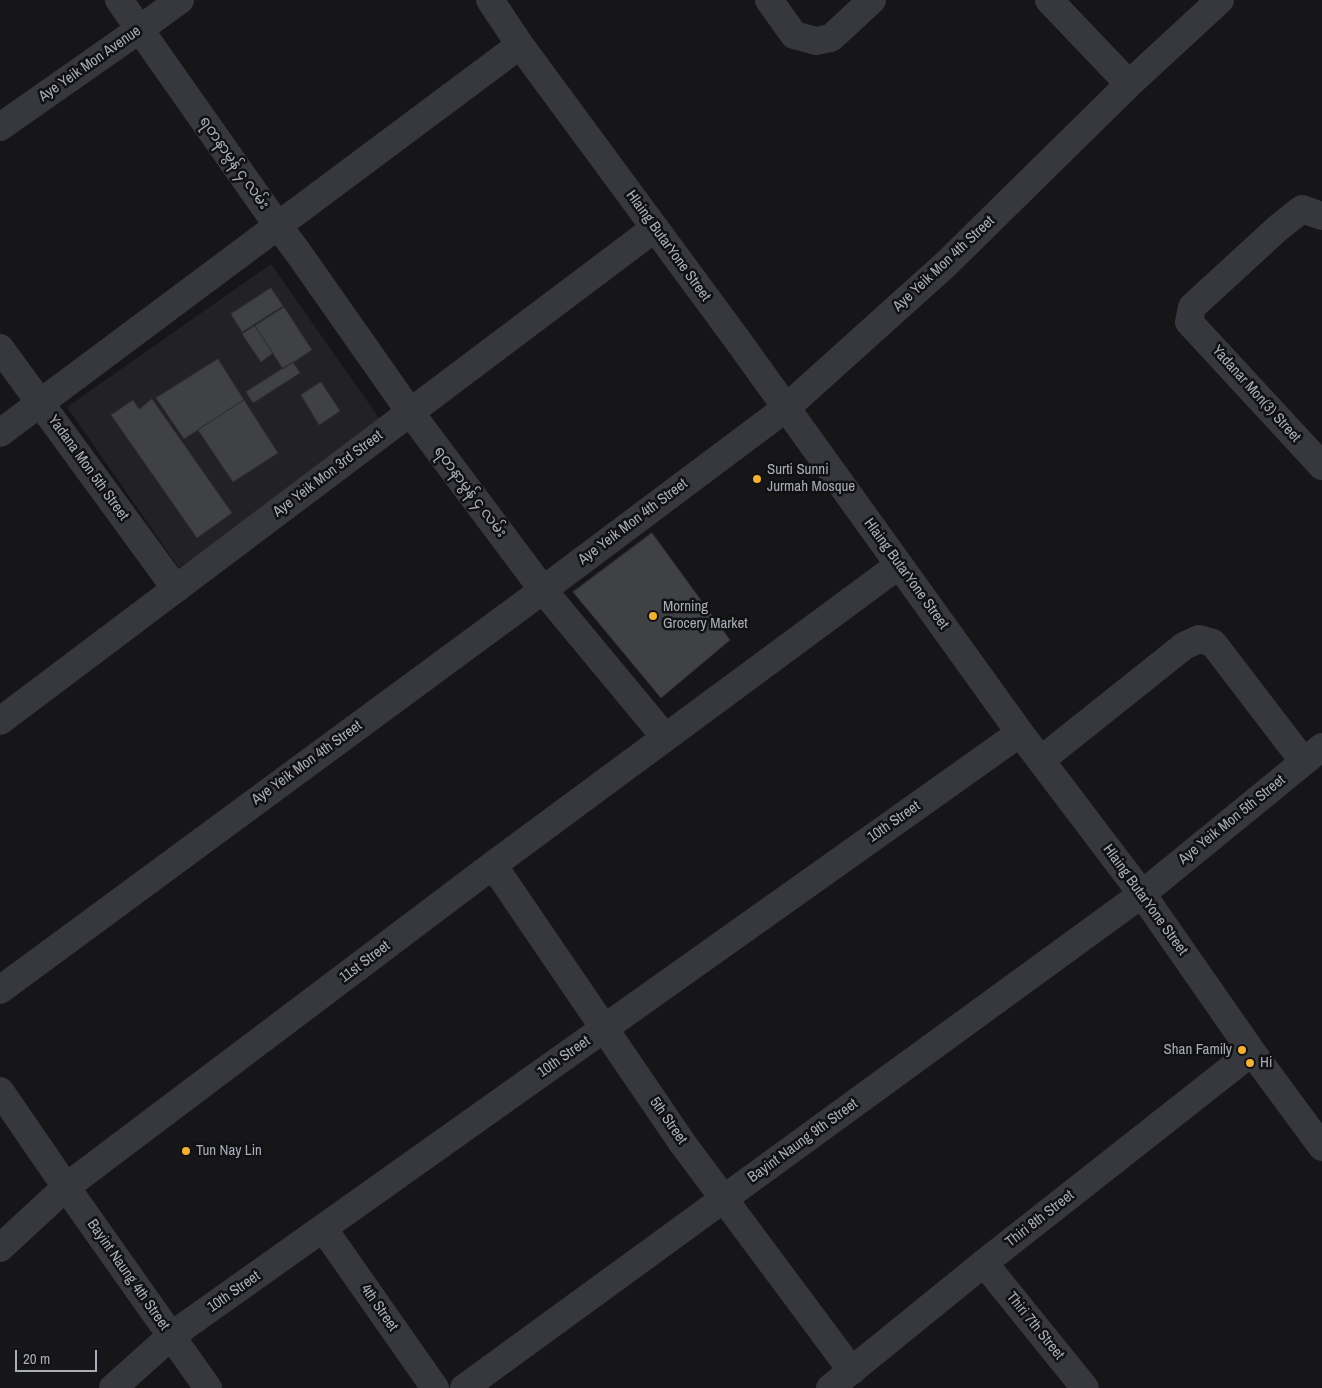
<!DOCTYPE html>
<html>
<head>
<meta charset="utf-8">
<style>
	body { margin:0 }
	#map { position:relative; width:1322px; height:1388px; overflow:hidden; background:#161618; font-family:"Archivo Narrow",sans-serif }
	canvas { display:block }
	.scale { position:absolute; left:15px; top:1350px; width:82px; height:22px; box-sizing:border-box; border:2px solid #a8adb8; border-top:0; padding-left:6px; font-size:15px; line-height:18px; white-space:nowrap; color:#a8adb8; -webkit-text-stroke:4px #111113; paint-order:stroke }
</style>
</head>
<body>
<div id="map">
<canvas width="1322" height="1388"></canvas>
<div class="scale">20 m</div>
</div>
<script>
const ctx = document.querySelector('canvas').getContext('2d');
ctx.lineJoin = 'round';
function fill(path, color) { ctx.fillStyle = color; ctx.fill(path, 'evenodd'); }
function stroke(path, color, width, dash) { ctx.strokeStyle = color; ctx.lineWidth = width; ctx.lineCap = dash ? 'butt' : 'round'; ctx.setLineDash(dash || []); ctx.stroke(path); }
function drawText(font, color, halo, rows, align = 'center') {
  ctx.font = font + ' "Archivo Narrow","Noto Sans Myanmar",sans-serif'; ctx.lineWidth = 5; ctx.setLineDash([]); ctx.textBaseline = 'middle'; ctx.strokeStyle = halo; ctx.fillStyle = color; for (const [text, x, y, turn = 0] of rows) {
    ctx.save(); ctx.translate(x, y); ctx.rotate((+turn || 0) * Math.PI / 180); ctx.textAlign = isNaN(turn) ? turn : align; if (halo) ctx.strokeText(text, 0, 0); ctx.fillText(text, 0, 0); ctx.restore();
  }
}
const built = new Path2D(`
	M 271,264 L 384,425 L 179,568 L 67,407 Z`);
const building = new Path2D(`
	M 271,288 L 283,306 L 242,332 L 231,314 Z
	M 284,307 L 312,350 L 283,369 L 255,326 Z
	M 255,326 L 273,353 L 261,362 L 242,334 Z
	M 218,359 L 244,400 L 184,439 L 156,398 Z
	M 293,362 L 300,373 L 253,403 L 246,392 Z
	M 321,382 L 340,411 L 319,425 L 301,395 Z
	M 152,399 L 232,513 L 197,538 L 111,415 L 133,400 L 139,409 Z
	M 244,400 L 278,453 L 233,482 L 198,430 Z
	M 652,533 L 730,640 L 661,698 L 573,592 Z`);
const minor = new Path2D(`
	M 119,0 L 278,226 L 297,251 L 410,412 L 543,590 L 665,737
	M 490,0 L 520,45 L 736,338 L 1020,733 L 1142,894 L 1252,1052 L 1322,1147
	M 769,0 L 794,35 L 816,41 L 831,38 L 872,0
	M 1049,0 L 1129,84
	M 0,127 L 140,29 L 180,0
	M 1322,216 L 1302,209 L 1278,228 L 1192,307 L 1189,322 L 1322,466
	M 0,348 L 176,589
	M 0,433 L 520,45
	M 0,721 L 655,228
	M 1041,760 L 1184,646 L 1199,639 L 1213,643 L 1304,762
	M 493,865 L 683,1144 L 852,1371
	M 0,990 L 543,590 L 786,408 L 946,264 L 1129,84 L 1220,0
	M 0,1091 L 66,1187 L 208,1388
	M 323,1228 L 435,1388
	M 0,1248 L 66,1187 L 493,865 L 899,565
	M 984,1263 L 1085,1388
	M 113,1388 L 171,1336 L 1020,733
	M 464,1388 L 1142,894 L 1322,747
	M 830,1388 L 984,1263 L 1252,1052`);
const markers = [
	[757,479,5,"#f2b134"],
	[653,616,5,"#f2b134"],
	[1242,1050,5,"#f2b134"],
	[1250,1063,5,"#f2b134"],
	[186,1151,5,"#f2b134"]
];
const streetNames = [
	["Aye Yeik Mon Avenue",90,64,-35],
	["ရတနာမွန် ၄ လမ်း",234,163,55],
	["Hlaing ButarYone Street",668,246,54],
	["Aye Yeik Mon 4th Street",944,264,-43],
	["Yadanar Mon(3) Street",1256,394,48],
	["Yadana Mon 5th Street",88,468,54],
	["Aye Yeik Mon 3rd Street",328,474,-37],
	["ရတနာမွန် ၄ လမ်း",470,492,53],
	["Aye Yeik Mon 4th Street",633,522,-37],
	["Hlaing ButarYone Street",906,574,54],
	["Aye Yeik Mon 4th Street",307,763,-36],
	["Aye Yeik Mon 5th Street",1232,820,-39],
	["10th Street",894,822,-35],
	["Hlaing ButarYone Street",1145,900,54],
	["11st Street",365,962,-37],
	["10th Street",564,1057,-35],
	["5th Street",668,1121,55],
	["Bayint Naung 9th Street",803,1141,-36],
	["Thiri 8th Street",1040,1219,-38],
	["Bayint Naung 4th Street",128,1275,55],
	["10th Street",234,1292,-35],
	["4th Street",379,1308,55],
	["Thiri 7th Street",1035,1326,51]
];
const poiNames = [
	["Surti Sunni",767,470],
	["Jurmah Mosque",767,487],
	["Morning",663,607],
	["Grocery Market",663,624],
	["Shan Family",1232,1050,"right"],
	["Hi",1260,1063],
	["Tun Nay Lin",196,1151]
];
fill(built, '#222225');
fill(building, '#404145');
stroke(building, '#303034', 1);
stroke(minor, '#37383d', 28);
for (const [x, y, r, color] of markers) { const dot = new Path2D(); dot.arc(x, y, r, 0, 2 * Math.PI); ctx.fillStyle = color; ctx.fill(dot); stroke(dot, '#111113', 2); }
drawText('15px', '#a8adb8', '#111113', streetNames);
drawText('15px', '#a8adb8', '#111113', poiNames, 'left');
</script>
</body>
</html>
